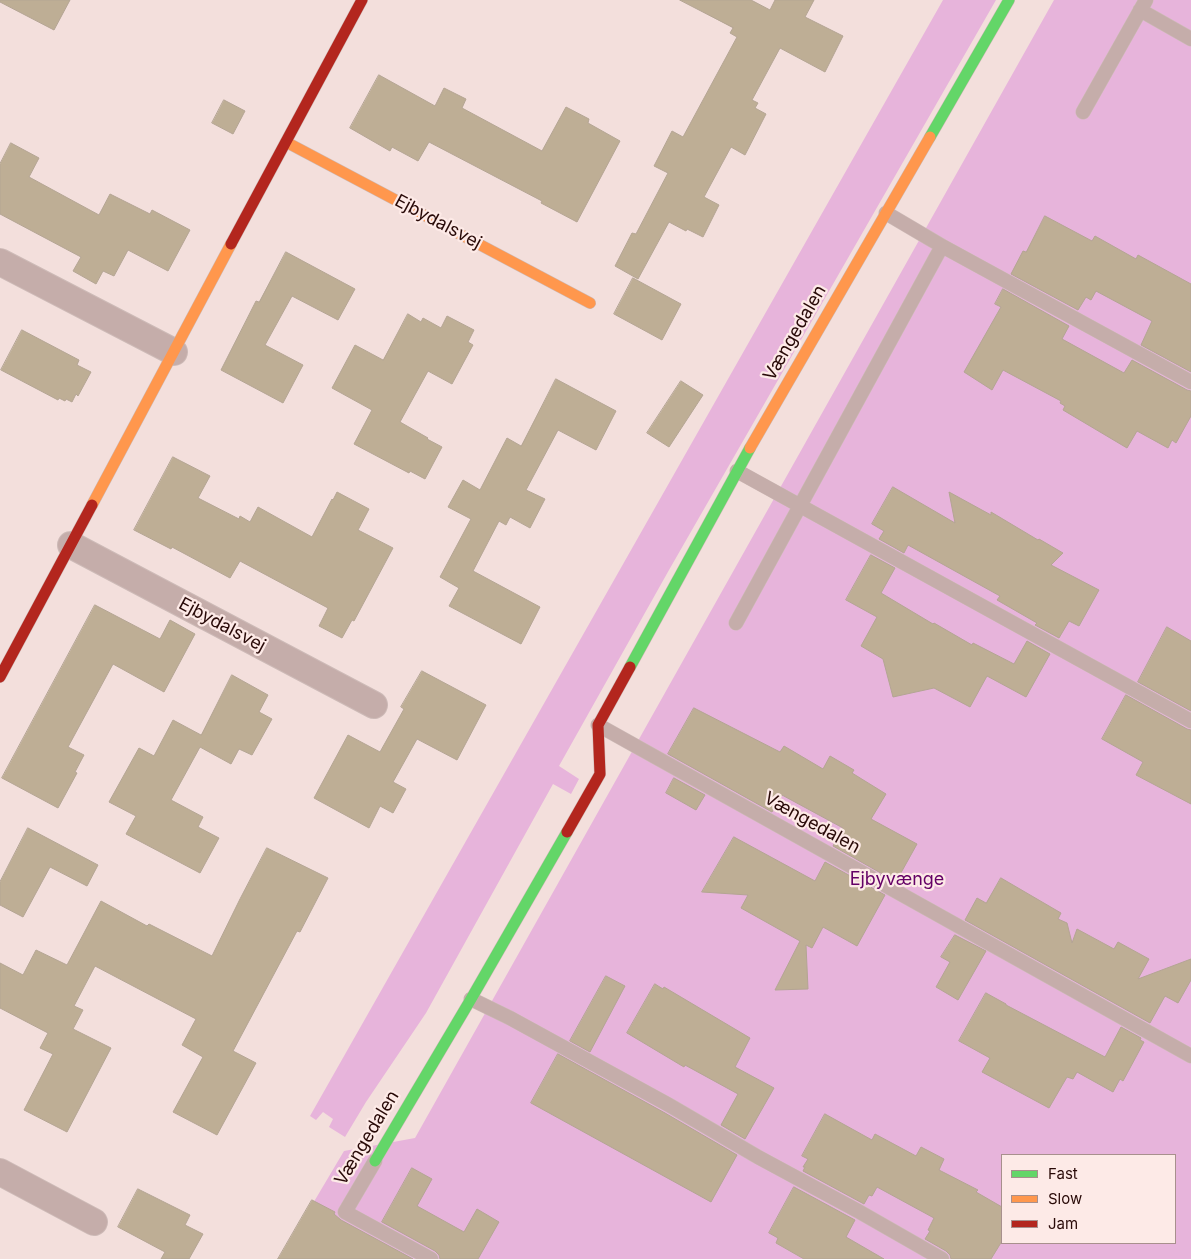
<!DOCTYPE html>
<html>
<head>
<meta charset="utf-8">
<style>
	body { margin:0 }
	#map { position:relative; width:1191px; height:1259px; overflow:hidden; background:#f3dfdc; font-family:Inter,sans-serif }
	canvas { display:block }
	.legend { position:absolute; left:1001px; top:1154px; width:175px; height:90px; box-sizing:border-box; background:#fdeae7; border:1px solid #a8908d; margin:0; padding:6px 9px; list-style:none; font-size:15px; color:#280907 }
	.legend li { display:flex; align-items:center; gap:10px; height:25px }
	.legend b { width:25px; border:1px solid #a8908d }
</style>
</head>
<body>
<div id="map">
<canvas width="1191" height="1259"></canvas>
<ul class="legend">
<li><b style="height:6px;background:#63d668"></b>Fast</li>
<li><b style="height:6px;background:#ff974d"></b>Slow</li>
<li><b style="height:6px;background:#b3261e"></b>Jam</li>
</ul>
</div>
<script>
const ctx = document.querySelector('canvas').getContext('2d');
ctx.lineJoin = 'round';
function fill(path, color) { ctx.fillStyle = color; ctx.fill(path, 'evenodd'); }
function stroke(path, color, width, dash) { ctx.strokeStyle = color; ctx.lineWidth = width; ctx.lineCap = dash ? 'butt' : 'round'; ctx.setLineDash(dash || []); ctx.stroke(path); }
function drawText(font, color, halo, rows, align = 'center') {
  ctx.font = font + ' Inter,sans-serif'; ctx.lineWidth = 4.5; ctx.setLineDash([]); ctx.textBaseline = 'middle'; ctx.strokeStyle = halo; ctx.fillStyle = color; for (const [text, x, y, turn = 0] of rows) {
    ctx.save(); ctx.translate(x, y); ctx.rotate((+turn || 0) * Math.PI / 180); ctx.textAlign = isNaN(turn) ? turn : align; if (halo) ctx.strokeText(text, 0, 0); ctx.fillText(text, 0, 0); ctx.restore();
  }
}
const green = new Path2D(`
	M 943,0 L 996,0 L 669,570 L 559,766 L 579,779 L 571,794 L 553,784 L 426,1013 L 366,1102 L 345,1137 L 329,1127 L 333,1119 L 323,1112 L 316,1120 L 310,1116 Z
	M 1054,0 L 1191,0 L 1191,1259 L 280,1259 L 344,1151 L 415,1138 ZM 1002,1155 L 1175,1155 L 1175,1243 L 1002,1243 Z`);
const building = new Path2D(`
	M 0,0 L 70,0 L 54,30 L 0,2 Z
	M 680,0 L 751,0 L 770,10 L 775,0 L 814,0 L 805,17 L 843,36 L 825,72 L 780,48 L 752,100 L 758,103 L 755,108 L 766,114 L 745,155 L 731,147 L 704,197 L 719,205 L 703,237 L 687,229 L 686,231 L 669,222 L 638,279 L 615,266 L 632,233 L 636,234 L 668,173 L 654,166 L 672,131 L 683,137 L 737,37 L 730,33 L 733,28 Z
	M 379,75 L 435,106 L 444,88 L 466,99 L 462,108 L 542,151 L 566,107 L 589,119 L 588,123 L 620,141 L 577,222 L 541,203 L 542,201 L 429,142 L 418,161 L 392,147 L 390,151 L 350,128 Z
	M 224,100 L 245,111 L 233,134 L 212,123 Z
	M 11,143 L 39,158 L 29,177 L 99,215 L 110,194 L 150,214 L 152,210 L 190,230 L 168,271 L 128,250 L 114,276 L 103,271 L 96,284 L 73,271 L 81,257 L 0,214 L 0,164 Z
	M 1045,216 L 1092,241 L 1095,236 L 1136,259 L 1138,255 L 1191,284 L 1191,372 L 1141,345 L 1152,321 L 1096,291 L 1091,300 L 1086,297 L 1078,310 L 1011,274 L 1023,251 L 1026,252 Z
	M 286,252 L 355,289 L 338,320 L 292,296 L 265,345 L 303,365 L 283,403 L 221,370 L 256,301 L 259,302 Z
	M 633,278 L 681,304 L 662,340 L 614,314 Z
	M 1003,289 L 1069,326 L 1062,339 L 1124,373 L 1132,360 L 1187,390 L 1191,391 L 1191,416 L 1176,443 L 1172,440 L 1168,448 L 1137,431 L 1127,448 L 1063,410 L 1065,406 L 1060,403 L 1061,401 L 1003,370 L 992,390 L 964,372 L 1001,307 L 995,304 Z
	M 408,314 L 421,322 L 423,318 L 441,328 L 447,316 L 474,330 L 468,342 L 473,345 L 452,384 L 428,371 L 400,422 L 428,438 L 427,439 L 442,447 L 425,479 L 410,471 L 409,473 L 354,444 L 372,410 L 332,388 L 355,345 L 383,360 Z
	M 22,330 L 79,360 L 77,365 L 91,372 L 78,396 L 76,394 L 72,402 L 66,399 L 65,401 L 59,398 L 58,400 L 1,370 Z
	M 556,379 L 616,411 L 596,450 L 558,430 L 526,490 L 545,499 L 530,528 L 510,517 L 506,525 L 499,521 L 473,571 L 540,607 L 521,644 L 449,606 L 459,588 L 440,577 L 471,519 L 448,507 L 463,480 L 480,490 L 507,438 L 521,446 Z
	M 681,381 L 703,395 L 669,447 L 647,433 Z
	M 173,457 L 210,476 L 198,498 L 239,519 L 240,516 L 250,522 L 258,507 L 312,537 L 332,499 L 333,500 L 337,492 L 369,509 L 358,530 L 393,548 L 354,621 L 352,620 L 342,638 L 319,626 L 328,608 L 240,561 L 230,578 L 172,547 L 171,549 L 134,530 Z
	M 893,487 L 955,523 L 949,492 L 991,515 L 991,512 L 1038,540 L 1039,539 L 1063,553 L 1051,565 L 1099,590 L 1079,626 L 1069,621 L 1059,638 L 1035,625 L 1037,623 L 997,600 L 1000,596 L 908,545 L 904,553 L 879,539 L 884,531 L 872,524 Z
	M 871,555 L 895,568 L 881,593 L 933,624 L 934,623 L 972,645 L 973,643 L 1014,664 L 1027,641 L 1050,654 L 1026,697 L 987,676 L 970,707 L 934,688 L 893,697 L 883,659 L 861,646 L 877,617 L 846,600 Z
	M 95,605 L 160,639 L 170,620 L 195,634 L 164,692 L 113,664 L 68,747 L 84,755 L 75,772 L 77,773 L 58,808 L 2,778 Z
	M 1167,627 L 1191,641 L 1191,711 L 1138,682 Z
	M 422,671 L 486,705 L 457,760 L 417,739 L 393,782 L 406,789 L 393,813 L 380,806 L 369,828 L 314,798 L 348,735 L 380,752 L 404,709 L 401,707 Z
	M 232,675 L 268,695 L 259,712 L 272,719 L 252,755 L 239,749 L 231,764 L 200,747 L 171,800 L 203,817 L 198,827 L 219,838 L 200,873 L 126,834 L 136,816 L 109,802 L 139,748 L 154,756 L 173,720 L 201,735 Z
	M 1126,695 L 1187,729 L 1191,730 L 1191,804 L 1136,775 L 1143,762 L 1102,739 Z
	M 694,708 L 780,752 L 784,746 L 823,769 L 830,756 L 854,770 L 852,773 L 886,794 L 871,819 L 917,844 L 897,880 L 894,878 L 893,880 L 833,846 L 843,828 L 782,795 L 772,812 L 668,754 Z
	M 674,778 L 705,795 L 696,810 L 666,793 Z
	M 28,828 L 98,865 L 87,886 L 50,867 L 23,917 L 0,905 L 0,882 Z
	M 734,837 L 815,881 L 825,862 L 885,895 L 857,946 L 823,927 L 812,948 L 806,945 L 808,989 L 775,990 L 800,941 L 741,908 L 748,895 L 702,892 Z
	M 267,848 L 328,878 L 300,932 L 297,931 L 233,1051 L 256,1063 L 217,1135 L 173,1112 L 203,1057 L 182,1045 L 196,1019 L 95,966 L 74,1006 L 83,1010 L 73,1029 L 111,1048 L 67,1132 L 24,1110 L 53,1054 L 40,1048 L 48,1033 L 0,1008 L 0,963 L 23,975 L 36,950 L 67,965 L 101,901 L 147,926 L 149,924 L 212,956 L 240,899 Z
	M 1001,878 L 1061,913 L 1058,919 L 1067,923 L 1072,943 L 1077,929 L 1114,949 L 1118,942 L 1149,959 L 1138,979 L 1191,959 L 1191,980 L 1178,1003 L 1165,996 L 1150,1023 L 965,920 L 977,898 L 986,903 Z
	M 955,935 L 986,951 L 958,1000 L 936,987 L 950,962 L 941,957 Z
	M 606,976 L 625,986 L 590,1052 L 570,1041 Z
	M 655,984 L 663,989 L 664,987 L 750,1038 L 735,1067 L 774,1088 L 745,1139 L 721,1125 L 738,1094 L 685,1065 L 684,1067 L 627,1033 Z
	M 986,993 L 1006,1004 L 1006,1005 L 1105,1057 L 1121,1027 L 1141,1038 L 1140,1040 L 1144,1042 L 1123,1081 L 1120,1079 L 1113,1092 L 1077,1072 L 1073,1079 L 1067,1077 L 1049,1108 L 982,1072 L 990,1058 L 959,1041 Z
	M 558,1054 L 665,1113 L 737,1155 L 711,1202 L 531,1103 Z
	M 825,1114 L 872,1140 L 875,1134 L 916,1156 L 921,1147 L 944,1159 L 939,1170 L 978,1190 L 976,1192 L 1002,1207 L 1002,1241 L 991,1259 L 951,1259 L 950,1255 L 946,1251 L 925,1239 L 930,1231 L 928,1230 L 934,1218 L 877,1187 L 872,1196 L 869,1195 L 864,1204 L 803,1171 L 805,1167 L 803,1167 L 808,1159 L 802,1156 Z
	M 412,1168 L 432,1179 L 417,1206 L 464,1232 L 477,1209 L 499,1222 L 478,1259 L 440,1259 L 439,1255 L 435,1251 L 382,1222 Z
	M 794,1187 L 855,1220 L 846,1237 L 884,1259 L 804,1259 L 776,1243 L 778,1238 L 769,1233 Z
	M 138,1189 L 190,1215 L 185,1225 L 203,1234 L 189,1259 L 161,1259 L 165,1252 L 118,1227 Z
	M 312,1200 L 335,1212 L 334,1214 L 341,1220 L 413,1259 L 278,1259 Z`);
const lane = new Path2D(`
	M 1140,10 L 1191,39
	M 1083,112 L 1146,0
	M 886,213 L 942,246 L 1191,382
	M 737,471 L 1191,721
	M 736,623 L 942,246
	M 598,725 L 1191,1056
	M 471,999 L 510,1018 L 669,1105 L 758,1157 L 858,1211 L 942,1259
	M 375,1161 L 345,1212 L 431,1259`);
const street = new Path2D(`
	M 0,262 L 174,352
	M 71,545 L 374,705
	M 0,1172 L 94,1222`);
const fast = new Path2D(`
	M 930,137 L 1009,0
	M 630,667 L 750,448
	M 375,1161 L 471,999 L 567,832`);
const slow = new Path2D(`
	M 286,142 L 590,303
	M 750,448 L 930,137
	M 92,505 L 231,244`);
const jam = new Path2D(`
	M 231,244 L 362,0
	M 0,677 L 92,505
	M 567,832 L 600,774 L 598,725 L 630,667`);
const streetNames = [
	["Ejbydalsvej",438,222,28],
	["Vængedalen",795,333,-60],
	["Ejbydalsvej",222,625,28],
	["Vængedalen",812,823,29],
	["Vængedalen",367,1138,-59]
];
const parkNames = [
	["Ejbyvænge",897,880]
];
fill(green, '#e7b4db');
fill(building, '#beae95');
stroke(building, '#b4a594', 1);
stroke(lane, '#cdbab7', 15);
stroke(street, '#cdbab7', 28);
stroke(fast, '#cdbab7', 12);
stroke(slow, '#cdbab7', 12);
stroke(jam, '#cdbab7', 12);
stroke(lane, '#c5adaa', 14);
stroke(street, '#c5adaa', 26);
stroke(fast, '#63d668', 11);
stroke(slow, '#ff974d', 11);
stroke(jam, '#b3261e', 11);
drawText('18px', '#280907', '#fdeae7', streetNames);
drawText('18px', '#640066', '#fdeae7', parkNames);
</script>
</body>
</html>
